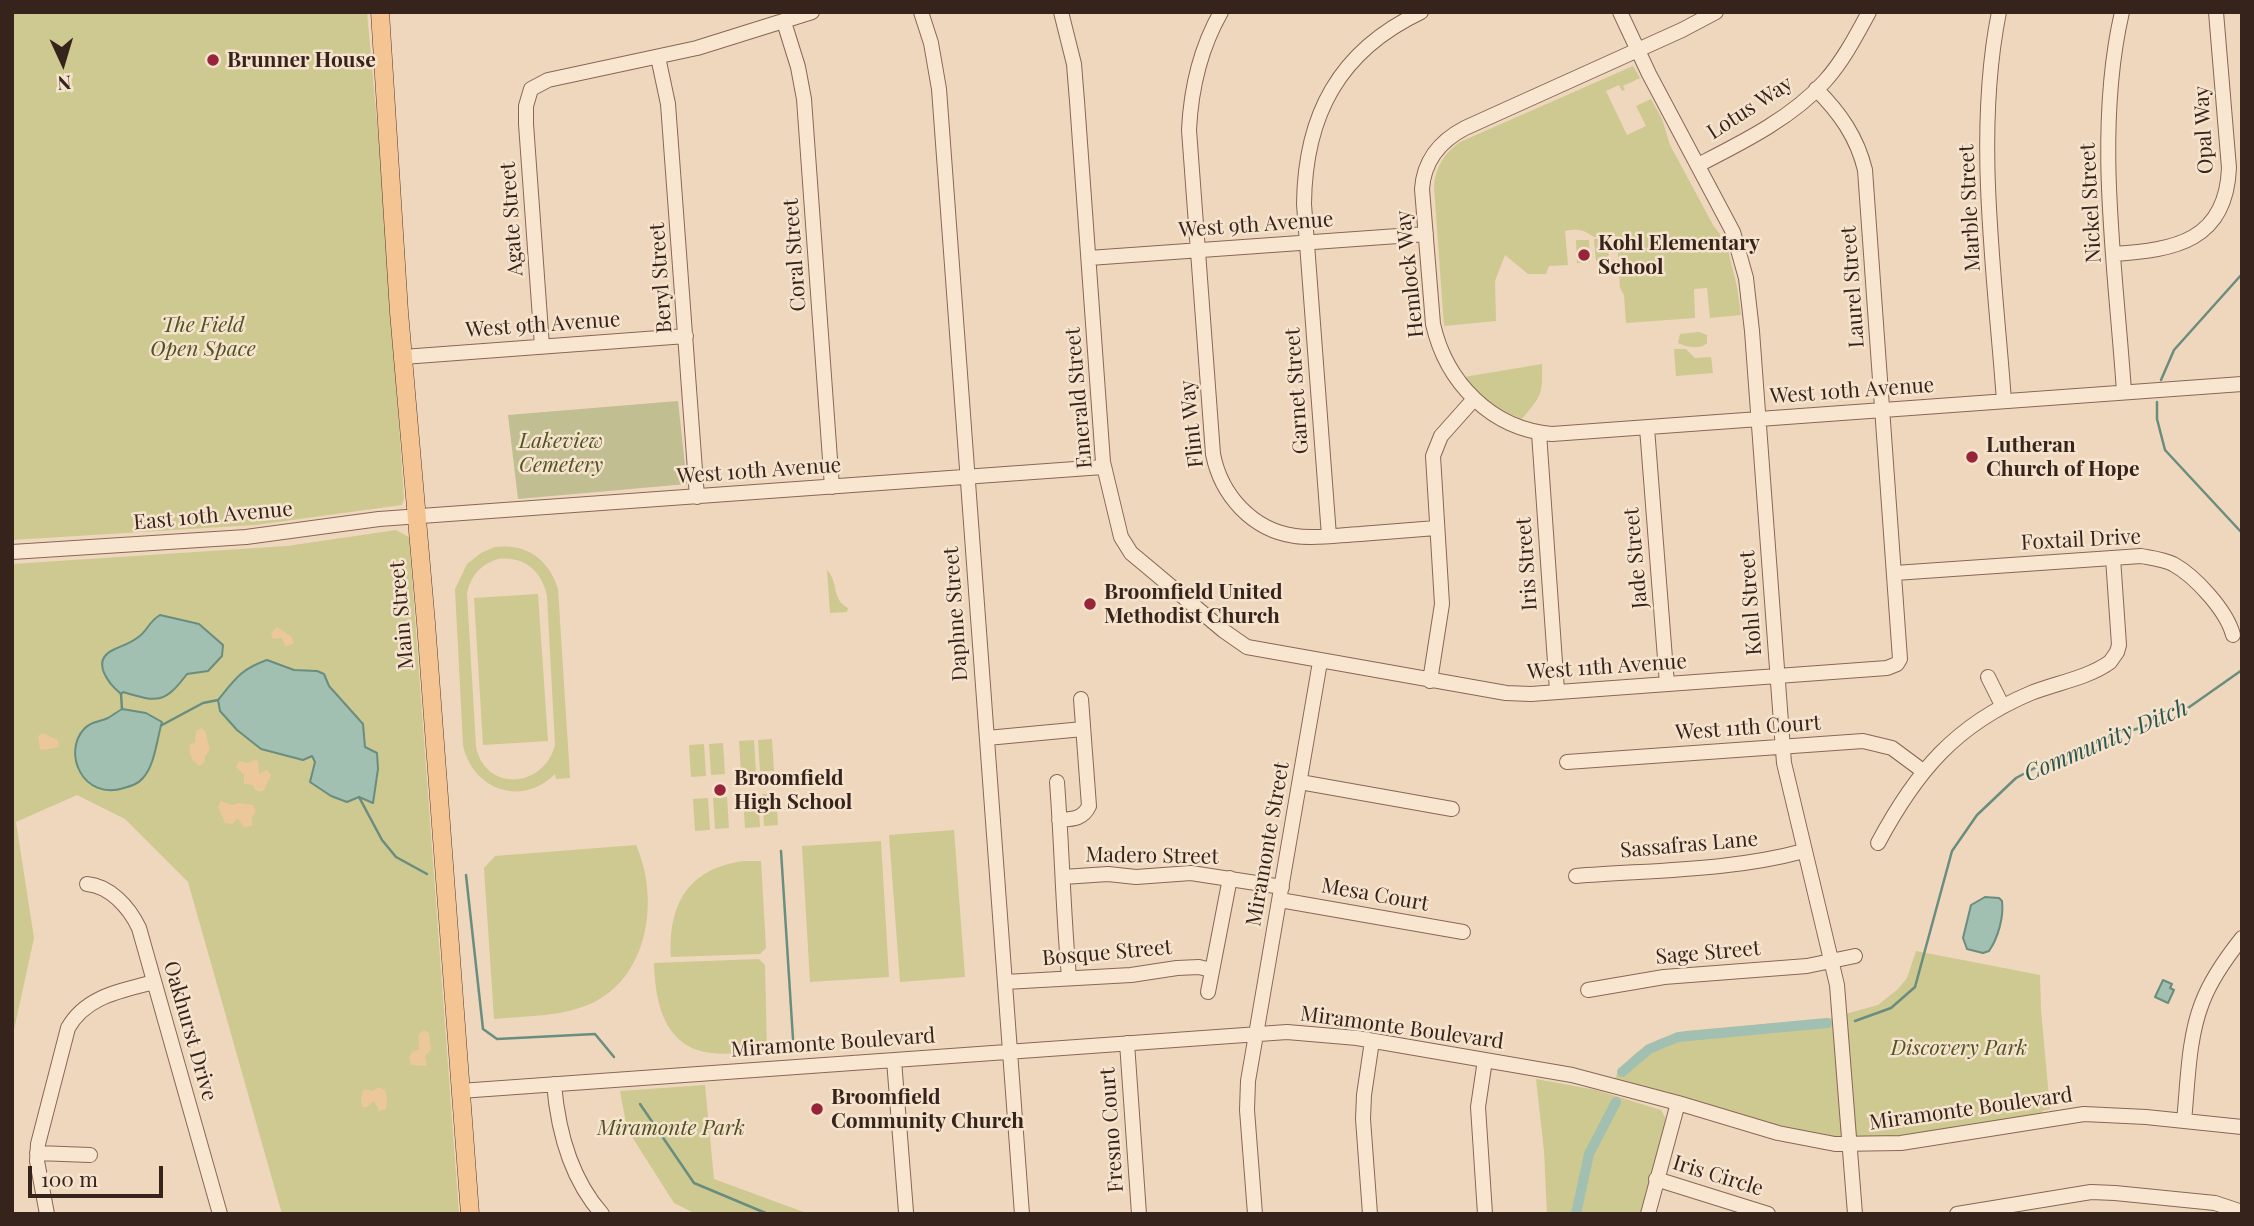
<!DOCTYPE html>
<html>
<head>
<meta charset="utf-8">
<style>
	body { margin:0 }
	#map { position:relative; width:2254px; height:1226px; overflow:hidden; background:#efd7bd; font-family:"Playfair Display",serif }
	canvas { display:block }
	.frame { position:absolute; inset:0; border:14px solid #36231b; pointer-events:none }
	.north { position:absolute; left:28px; top:28px; width:70px; height:70px; -webkit-text-stroke:5px #f6e3cd; paint-order:stroke; rotate:176deg; font-size:19px; font-weight:700; line-height:28px; text-align:center; color:#36231b }
	.north::after { content:''; display:block; margin:auto; width:24px; height:32px; background:#36231b; clip-path:polygon(50% 0,100% 100%,50% 72%,0 100%) }
	.scale { position:absolute; left:28px; top:1166px; width:135px; height:32px; box-sizing:border-box; border:4px solid #36231b; border-top:0; padding-left:9px; font-size:21px; line-height:24px; white-space:nowrap; color:#36231b; -webkit-text-stroke:5px #f6e3cd; paint-order:stroke }
</style>
</head>
<body>
<div id="map">
<canvas width="2254" height="1226"></canvas>
<div class="frame"></div>
<div class="north">N</div>
<div class="scale">100 m</div>
</div>
<script>
const ctx = document.querySelector('canvas').getContext('2d');
ctx.lineJoin = 'round';
function fill(path, color) { ctx.fillStyle = color; ctx.fill(path, 'evenodd'); }
function stroke(path, color, width, dash) { ctx.strokeStyle = color; ctx.lineWidth = width; ctx.lineCap = dash ? 'butt' : 'round'; ctx.setLineDash(dash || []); ctx.stroke(path); }
function drawText(font, color, halo, rows, align = 'center') {
  ctx.font = font + ' "Playfair Display",serif'; ctx.lineWidth = 5; ctx.setLineDash([]); ctx.textBaseline = 'middle'; ctx.strokeStyle = halo; ctx.fillStyle = color; for (const [text, x, y, turn = 0] of rows) {
    ctx.save(); ctx.translate(x, y); ctx.rotate((+turn || 0) * Math.PI / 180); ctx.textAlign = isNaN(turn) ? turn : align; if (halo) ctx.strokeText(text, 0, 0); ctx.fillText(text, 0, 0); ctx.restore();
  }
}
const green = new Path2D(`
	M 12,12 L 367,12 L 383,188 L 404,499 L 402,505 L 255,525 L 12,540 Z
	M 1633,66 L 1640,78 L 1623,86 L 1625,90 L 1622,91 L 1619,85 L 1606,91 L 1627,135 L 1646,126 L 1636,106 L 1651,99 L 1662,119 L 1670,145 L 1713,225 L 1726,242 L 1737,287 L 1741,315 L 1710,318 L 1707,288 L 1694,289 L 1695,318 L 1626,323 L 1624,295 L 1620,288 L 1617,236 L 1594,237 C 1584,230 1578,228 1565,231 L 1568,265 L 1549,266 L 1546,274 L 1528,274 L 1505,255 L 1495,281 L 1496,321 L 1444,326 L 1434,187 C 1435,168 1444,153 1460,142 Z
	M 1607,238 L 1609,261 L 1596,261 L 1594,239 Z
	M 1589,240 L 1590,262 L 1577,263 L 1576,240 Z
	M 1699,332 L 1707,335 L 1707,343 C 1701,350 1685,347 1678,343 L 1680,334 Z
	M 1674,349 L 1686,349 L 1695,358 L 1711,357 L 1713,373 L 1676,376 Z
	M 1542,364 C 1543,395 1541,396 1522,419 C 1499,410 1479,397 1464,377 Z
	M 396,530 L 409,537 L 459,1214 L 282,1214 L 188,882 L 125,819 L 77,795 L 16,822 L 34,938 L 12,1039 L 12,564 L 287,546 Z
	M 495,547 C 526,543 549,559 558,589 L 570,778 L 556,779 L 555,774 C 521,808 472,789 463,745 L 455,589 L 467,564 L 481,553 ZM 498,559 C 524,556 542,571 547,596 L 555,745 C 544,788 486,793 476,747 L 467,593 C 471,575 481,564 498,559 Z
	M 827,570 C 839,582 831,599 848,608 L 847,612 L 830,613 Z
	M 538,594 L 548,741 L 483,745 L 474,598 Z
	M 772,739 L 774,771 L 760,771 L 758,740 Z
	M 754,740 L 756,772 L 741,773 L 739,741 Z
	M 723,743 L 725,774 L 711,775 L 709,744 Z
	M 704,744 L 706,776 L 691,777 L 689,745 Z
	M 776,794 L 778,825 L 764,826 L 762,794 Z
	M 758,795 L 760,827 L 745,828 L 743,796 Z
	M 727,797 L 729,828 L 715,829 L 713,798 Z
	M 708,798 L 710,830 L 695,831 L 693,799 Z
	M 954,830 L 965,977 L 900,982 L 889,835 Z
	M 881,841 L 889,977 L 810,982 L 802,846 Z
	M 636,845 C 660,899 649,978 590,1004 C 560,1017 525,1016 494,1019 L 484,868 L 495,856 Z
	M 744,861 L 761,861 L 766,948 L 760,954 L 671,957 C 668,905 688,868 744,861 Z
	M 1916,951 L 2040,975 L 2041,1010 L 2050,1109 L 2042,1111 L 2045,1119 L 1835,1144 L 1612,1085 L 1619,1070 L 1637,1052 L 1660,1039 L 1685,1031 L 1831,1018 L 1878,1005 L 1898,989 L 1907,978 Z
	M 759,959 L 765,965 L 767,1051 C 746,1052 718,1057 697,1050 C 661,1037 655,996 654,963 Z
	M 1536,1079 L 1596,1090 L 1661,1110 L 1666,1119 L 1665,1124 L 1641,1214 L 1547,1214 L 1544,1151 Z
	M 705,1085 L 714,1179 L 809,1214 L 696,1214 L 674,1203 L 627,1129 L 620,1091 Z`);
const sand = new Path2D(`
	M 277,627 L 291,636 L 294,643 L 286,647 L 281,638 L 273,639 L 271,633 Z
	M 201,728 L 205,731 L 210,750 L 205,756 L 205,761 L 200,766 C 192,762 188,753 190,744 L 195,743 L 196,731 Z
	M 42,733 L 58,740 L 59,747 L 45,750 L 40,749 L 38,736 Z
	M 255,760 L 258,761 L 259,774 L 267,770 L 271,775 L 264,790 L 261,792 L 255,790 L 253,785 L 244,784 L 244,775 L 236,767 L 239,761 L 246,763 Z
	M 221,801 L 232,805 L 239,803 L 253,805 L 256,811 L 252,818 L 252,826 L 243,827 L 238,818 L 232,824 L 225,823 L 218,807 Z
	M 424,1030 L 429,1033 L 431,1050 L 425,1056 L 427,1066 L 411,1065 L 409,1057 L 412,1052 L 419,1049 L 418,1035 Z
	M 378,1087 L 385,1090 L 387,1098 L 386,1109 L 379,1111 L 374,1101 L 367,1107 L 362,1107 L 361,1101 L 363,1089 L 373,1091 Z`);
const cemetery = new Path2D(`
	M 678,401 L 687,484 L 518,499 L 508,415 Z`);
const water = new Path2D(`
	M 160,615 L 199,624 L 223,645 L 222,656 L 208,671 L 187,674 C 165,703 159,703 123,692 L 121,694 C 109,684 90,661 113,650 C 121,646 129,644 137,638 C 148,631 148,622 160,615 Z
	M 267,660 L 294,670 L 317,671 L 324,674 L 329,686 L 363,724 L 365,747 L 377,753 L 378,769 L 373,803 L 359,797 L 347,802 L 331,796 L 310,782 L 315,762 L 312,756 L 303,760 L 261,749 L 237,730 L 220,711 L 218,700 C 235,679 241,669 267,660 Z
	M 122,709 L 146,713 L 162,722 C 157,738 155,765 143,778 C 138,784 131,786 124,788 C 83,801 62,753 84,729 C 91,721 100,722 108,718 C 113,715 117,712 122,709 Z
	M 1985,897 L 1999,898 L 2002,901 C 2004,917 1998,938 1989,951 L 1983,953 L 1967,949 L 1963,938 L 1971,905 Z
	M 2163,980 L 2172,984 L 2170,988 L 2174,990 L 2168,1003 L 2155,997 Z`);
const stream = new Path2D(`
	M 2161,380 L 2174,350 L 2242,274
	M 2157,402 L 2157,419 L 2165,450 L 2242,533
	M 121,694 L 122,709
	M 162,725 L 203,703 L 218,700
	M 359,797 L 382,840 L 396,857 L 427,874
	M 781,851 L 793,1039
	M 466,875 L 483,1029 L 497,1039 L 595,1034 L 614,1057
	M 1855,1021 L 1891,1008 L 1915,987 L 1952,851 L 1977,815 L 2016,778 L 2059,755 L 2178,715 L 2242,670
	M 640,1104 L 694,1183 L 768,1214`);
const canal = new Path2D(`
	M 1622,1072 L 1649,1049 L 1678,1037 L 1827,1023
	M 1576,1214 L 1589,1154 L 1616,1102`);
const minor = new Path2D(`
	M 921,12 L 931,43 L 939,89 L 1022,1214
	M 1061,12 L 1074,64 L 1077,101 L 1103,462 L 1121,537 L 1131,553 L 1149,568 L 1224,631 L 1247,647 L 1506,693 L 1531,694 L 1887,668 L 1897,664 L 1900,659 L 1865,170 C 1857,137 1840,113 1816,89
	M 1221,12 C 1200,49 1191,88 1189,130 L 1213,454 C 1221,495 1252,530 1295,536 C 1316,539 1339,535 1360,534 C 1385,532 1411,530 1436,528
	M 1620,12 L 1649,74 L 1733,232 L 1746,278 L 1752,331 L 1784,763 L 1837,985 L 1855,1214
	M 1716,12 L 1682,30 L 1465,128 C 1440,141 1424,160 1422,189 L 1433,324 C 1446,382 1491,429 1552,434 L 2242,384
	M 1999,12 C 1974,136 1995,275 2004,401
	M 2122,12 C 2094,133 2116,270 2124,392
	M 784,22 L 798,67 L 804,99 L 832,487
	M 658,57 L 668,104 L 697,497
	M 1698,165 C 1741,143 1792,118 1825,81 C 1843,61 1856,36 1869,12
	M 2114,254 C 2175,250 2226,241 2229,168 L 2216,12
	M 1089,258 L 1426,234
	M 542,346 L 526,124 L 526,106 L 531,89 L 548,80 L 697,48 L 812,12
	M 403,357 L 686,336
	M 1647,428 L 1667,684
	M 1539,433 L 1557,691
	M 1329,536 L 1304,204 C 1305,115 1339,51 1421,12
	M 12,552 L 246,537 L 379,519 L 1103,467
	M 1895,573 L 2141,556 C 2152,558 2163,559 2173,564 C 2195,576 2227,611 2233,635
	M 1988,677 L 2002,705
	M 1430,681 L 1442,604 L 1433,456 L 1441,436 L 1474,399
	M 987,738 L 1083,729
	M 1567,762 L 1863,741 L 1892,748 L 1923,771
	M 1057,782 C 1062,847 1063,912 1069,977
	M 1300,782 L 1452,809
	M 1059,820 C 1073,819 1083,819 1089,806 L 1081,699
	M 1878,843 C 1916,772 1955,725 2031,693 C 2056,683 2088,678 2110,662 L 2117,652 L 2119,645 L 2113,558
	M 1576,876 C 1652,870 1730,871 1804,851
	M 1063,877 L 1108,874 L 1136,877 L 1191,873 L 1282,887
	M 87,884 C 110,886 129,907 139,928 L 220,1214
	M 1280,900 L 1463,932
	M 1005,982 L 1131,975 L 1177,968 L 1199,967 L 1211,970
	M 1588,990 L 1664,977 L 1807,966 L 1855,956
	M 1208,992 L 1230,878
	M 1127,1043 L 1139,1214
	M 894,1060 L 906,1212
	M 554,1084 C 558,1131 570,1178 602,1214
	M 460,1091 L 1287,1032 L 1357,1038 L 1572,1075 L 1678,1103 L 1778,1133 L 1835,1144 L 1901,1143 L 2084,1114 L 2146,1117 L 2242,1127
	M 2184,1121 C 2188,1082 2188,1039 2202,1003 C 2211,979 2226,958 2242,938
	M 37,1153 L 90,1155
	M 1656,1179 L 1768,1214
	M 47,1214 L 37,1161 L 38,1144 L 68,1028 C 86,996 121,991 154,982
	M 1255,1214 L 1247,1110 L 1248,1081 L 1320,662
	M 1370,1214 L 1363,1119 L 1364,1095 L 1372,1041
	M 1485,1214 L 1478,1107 L 1485,1060
	M 1648,1214 L 1678,1103
	M 1957,1214 L 2091,1192 L 2115,1193 L 2215,1203 L 2242,1212`);
const major = new Path2D(`
	M 380,12 L 399,312 L 426,623 L 470,1214`);
const markers = [
	[213,60,7,"#97253a"],
	[1584,255,7,"#97253a"],
	[1972,457,7,"#97253a"],
	[1090,604,7,"#97253a"],
	[720,790,7,"#97253a"],
	[817,1109,7,"#97253a"]
];
const poiNames = [
	["Brunner House",227,60],
	["Kohl Elementary",1598,243],
	["School",1598,267],
	["Lutheran",1986,445],
	["Church of Hope",1986,469],
	["Broomfield United",1104,592],
	["Methodist Church",1104,616],
	["Broomfield",734,778],
	["High School",734,802],
	["Broomfield",831,1097],
	["Community Church",831,1121]
];
const streetNames = [
	["Lotus Way",1750,108,-33],
	["Opal Way",2204,130,-93],
	["Nickel Street",2091,203,-93],
	["Marble Street",1970,208,-93],
	["Agate Street",512,219,-94],
	["West 9th Avenue",1256,225,-4],
	["Coral Street",795,255,-94],
	["Hemlock Way",1410,274,-96],
	["Beryl Street",661,278,-94],
	["Laurel Street",1853,287,-94],
	["West 9th Avenue",543,325,-4],
	["Garnet Street",1297,391,-94],
	["West 10th Avenue",1852,391,-4],
	["Emerald Street",1079,398,-95],
	["Flint Way",1192,424,-96],
	["West 10th Avenue",759,471,-4],
	["East 10th Avenue",213,516,-5],
	["Foxtail Drive",2081,540,-3],
	["Jade Street",1636,558,-95],
	["Iris Street",1527,564,-94],
	["Kohl Street",1751,603,-94],
	["Daphne Street",956,614,-94],
	["Main Street",402,615,-95],
	["West 11th Avenue",1607,667,-4],
	["West 11th Court",1748,728,-4],
	["Miramonte Street",1268,844,-80],
	["Sassafras Lane",1689,845,-5],
	["Madero Street",1152,856,1],
	["Mesa Court",1375,895,10],
	["Bosque Street",1107,953,-5],
	["Sage Street",1708,953,-5],
	["Miramonte Boulevard",1402,1028,8],
	["Oakhurst Drive",190,1031,74],
	["Miramonte Boulevard",833,1043,-4],
	["Miramonte Boulevard",1971,1109,-8],
	["Fresno Court",1112,1130,-94],
	["Iris Circle",1718,1176,17]
];
const parkNames = [
	["The Field",203,325],
	["Open Space",203,349],
	["Lakeview",561,441],
	["Cemetery",561,465],
	["Discovery Park",1959,1048],
	["Miramonte Park",671,1128]
];
const waterNames = [
	["Community Ditch",2106,741,-23]
];
fill(green, '#cdc991');
fill(sand, '#ecc799');
fill(cemetery, '#c1be91');
fill(water, '#a1c0b1');
stroke(water, '#698d7e', 2);
stroke(stream, '#698d7e', 2.5);
stroke(canal, '#a1c0b1', 10);
stroke(minor, '#876756', 16);
stroke(major, '#54372b', 19);
stroke(minor, '#f9e6d0', 14);
stroke(major, '#f4c593', 18);
for (const [x, y, r, color] of markers) { const dot = new Path2D(); dot.arc(x, y, r, 0, 2 * Math.PI); ctx.fillStyle = color; ctx.fill(dot); stroke(dot, '#f6e3cd', 2.5); }
drawText('bold 21px', '#36231b', '#f6e3cd', poiNames, 'left');
drawText('21px', '#36231b', '#f6e3cd', streetNames);
drawText('italic 21px', '#4f5321', '#f6e3cd', parkNames);
drawText('italic 23px', '#2a564b', '#f6e3cd', waterNames);
</script>
</body>
</html>
